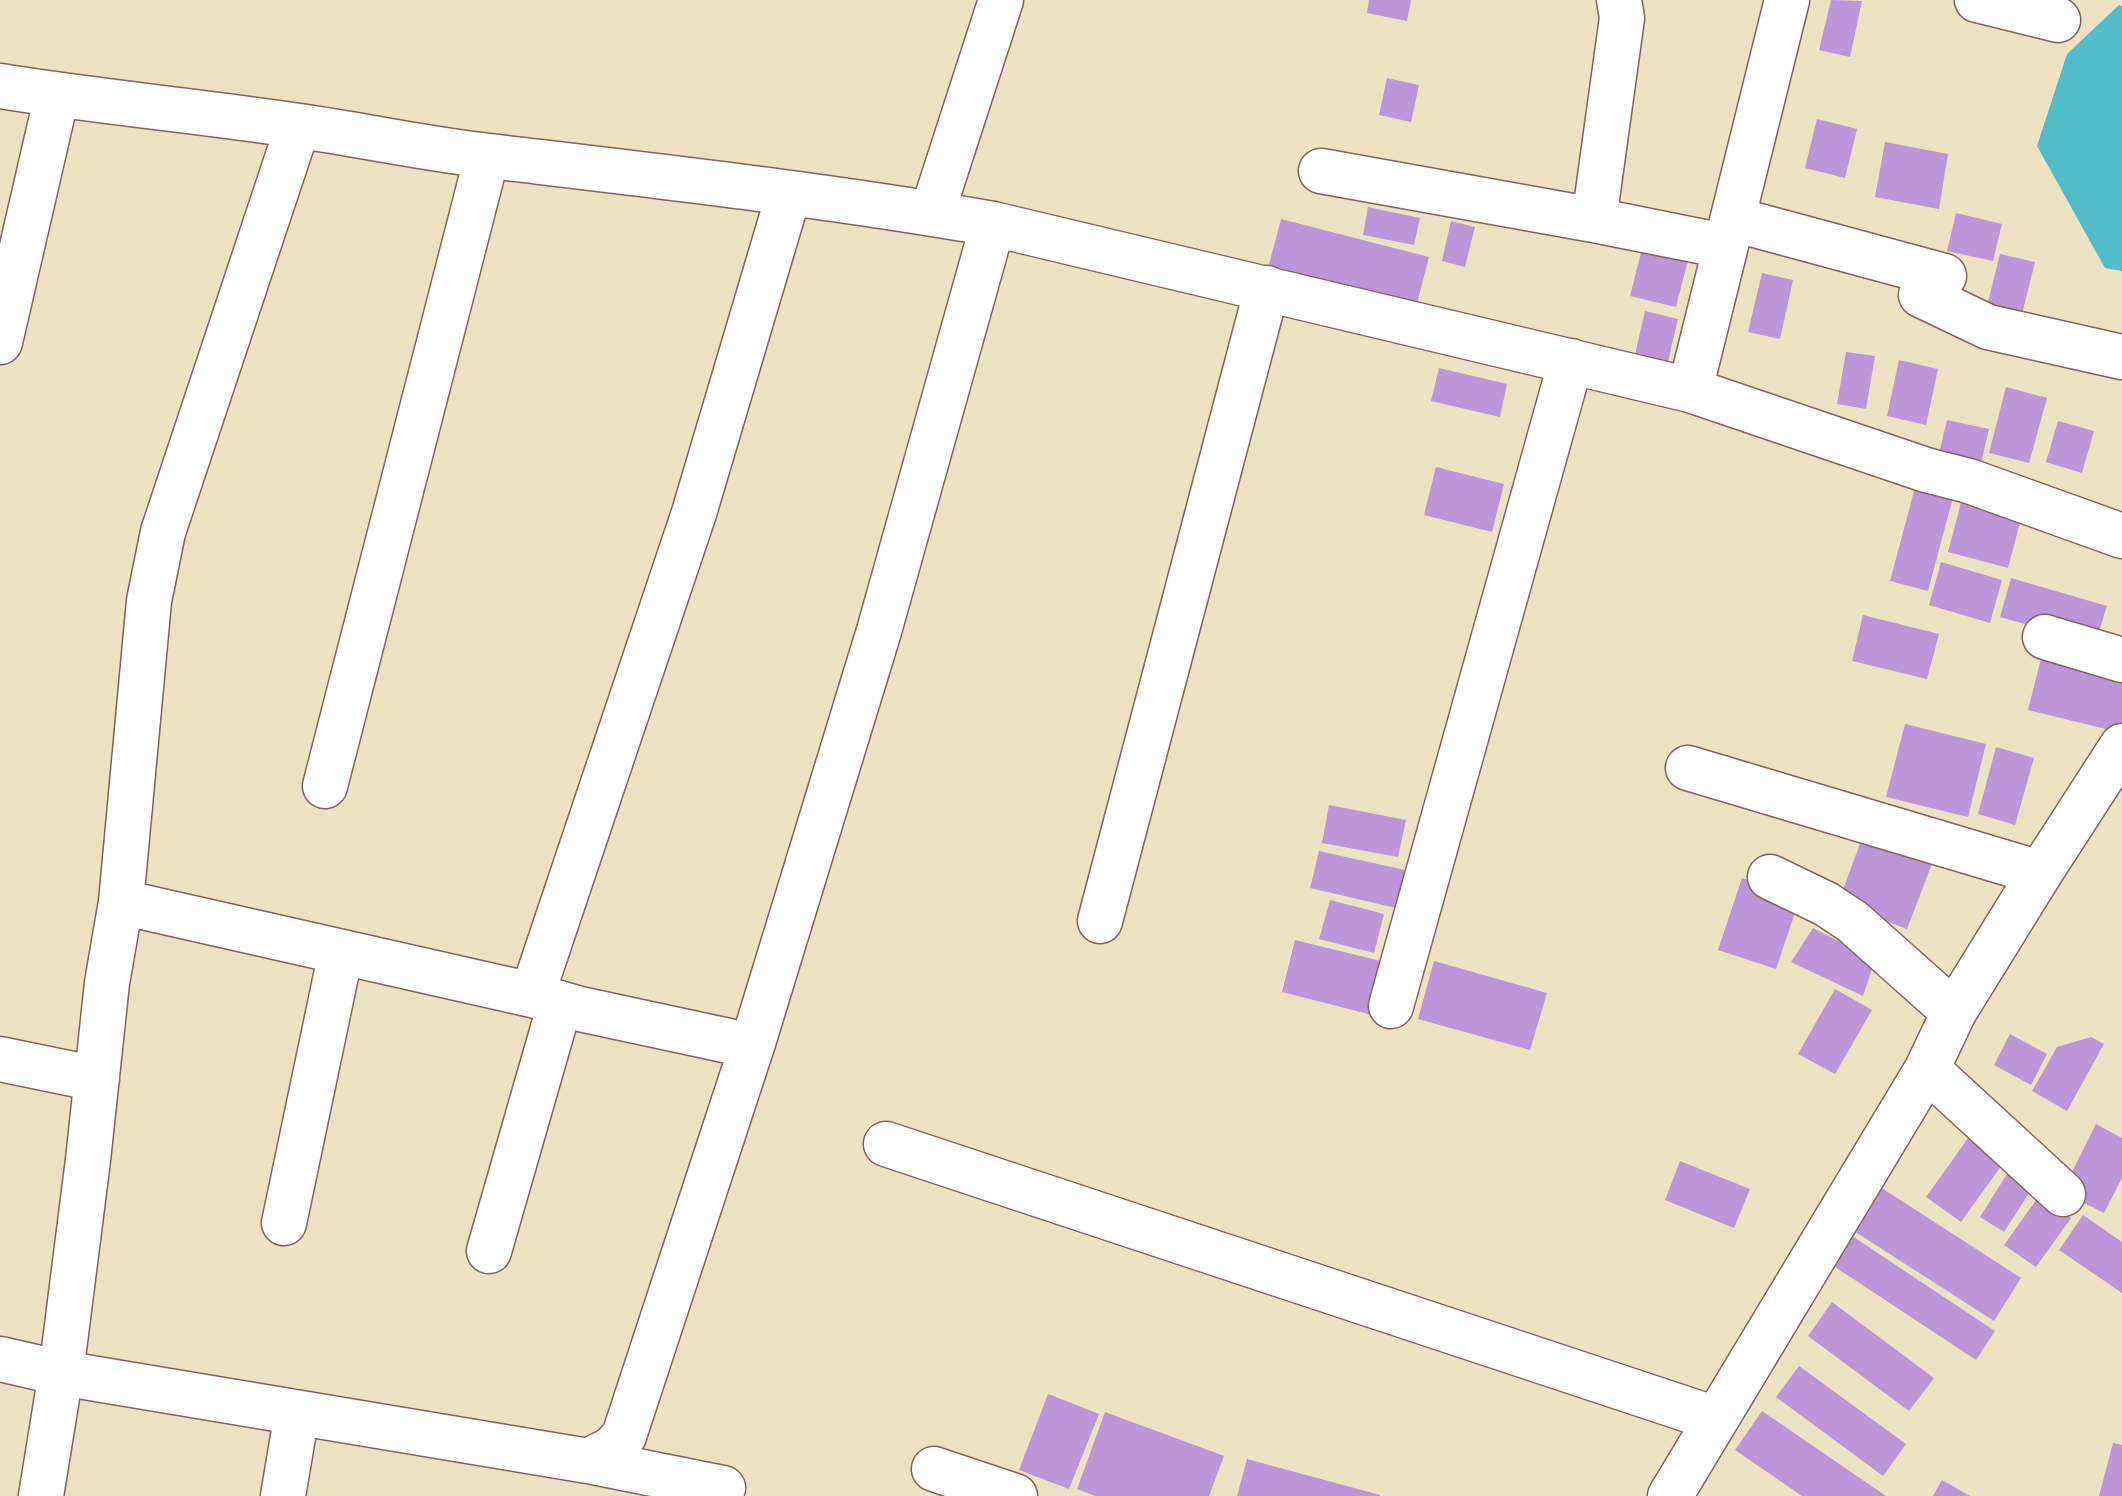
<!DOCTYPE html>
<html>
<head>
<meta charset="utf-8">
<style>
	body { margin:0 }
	canvas { display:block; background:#ede2c1 }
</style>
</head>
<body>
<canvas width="2122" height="1496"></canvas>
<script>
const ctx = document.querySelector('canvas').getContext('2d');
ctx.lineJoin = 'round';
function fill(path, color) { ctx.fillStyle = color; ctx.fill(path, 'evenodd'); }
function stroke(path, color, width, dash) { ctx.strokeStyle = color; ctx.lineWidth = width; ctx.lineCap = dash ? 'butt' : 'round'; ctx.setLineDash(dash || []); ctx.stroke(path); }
const water = new Path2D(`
	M 2119,5 L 2122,6 L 2122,271 L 2105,268 L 2037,146 L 2067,54 Z`);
const building = new Path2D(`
	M 1369,0 L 1411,0 L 1407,21 L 1367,13 Z
	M 1831,0 L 1862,1 L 1850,57 L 1819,50 Z
	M 1387,78 L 1419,85 L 1411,122 L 1379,115 Z
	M 1817,119 L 1857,129 L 1845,178 L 1805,168 Z
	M 1885,142 L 1948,154 L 1939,209 L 1875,197 Z
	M 1368,207 L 1420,218 L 1414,245 L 1363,235 Z
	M 1956,213 L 2002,224 L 1993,261 L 1947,251 Z
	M 1281,219 L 1429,257 L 1416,307 L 1268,268 Z
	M 1451,221 L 1475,227 L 1465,267 L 1442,261 Z
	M 1642,249 L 1688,260 L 1676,307 L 1630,296 Z
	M 2000,254 L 2035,262 L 2019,326 L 1984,318 Z
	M 1762,273 L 1793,280 L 1780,339 L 1748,332 Z
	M 1645,311 L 1678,319 L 1666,370 L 1633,363 Z
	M 1846,352 L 1875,356 L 1866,409 L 1837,404 Z
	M 1899,360 L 1938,369 L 1926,425 L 1887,416 Z
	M 1439,368 L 1507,384 L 1500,417 L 1431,401 Z
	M 2006,387 L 2047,398 L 2029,463 L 1989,453 Z
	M 1947,420 L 1989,429 L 1979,472 L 1937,462 Z
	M 2058,421 L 2094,431 L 2082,473 L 2046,462 Z
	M 1436,467 L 1504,484 L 1492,532 L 1424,515 Z
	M 1918,476 L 1956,486 L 1928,591 L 1890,581 Z
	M 1963,495 L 2023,511 L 2008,568 L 1948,552 Z
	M 1941,562 L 2002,580 L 1990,623 L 1929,605 Z
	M 2011,578 L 2107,606 L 2095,644 L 2000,617 Z
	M 1863,615 L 1939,634 L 1927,679 L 1852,661 Z
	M 2042,655 L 2122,675 L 2122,733 L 2028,710 Z
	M 1905,724 L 1986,744 L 1968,817 L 1886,797 Z
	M 1996,747 L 2034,758 L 2015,825 L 1978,814 Z
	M 1329,805 L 1406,820 L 1398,857 L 1322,843 Z
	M 1865,830 L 1935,856 L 1907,929 L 1838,903 Z
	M 1319,851 L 1405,870 L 1396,908 L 1310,888 Z
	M 1742,878 L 1800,898 L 1776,969 L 1718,950 Z
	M 1330,900 L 1384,914 L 1374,953 L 1319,939 Z
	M 1813,928 L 1875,960 L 1863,996 L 1791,962 Z
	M 1295,940 L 1389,963 L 1376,1016 L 1282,992 Z
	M 1434,961 L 1547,993 L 1530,1050 L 1418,1019 Z
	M 1835,989 L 1872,1010 L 1835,1074 L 1798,1054 Z
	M 2010,1034 L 2047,1054 L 2031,1085 L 1994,1065 Z
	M 2091,1037 L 2104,1044 L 2067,1111 L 2032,1091 L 2057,1047 Z
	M 2096,1124 L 2122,1138 L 2122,1178 L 2104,1213 L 2062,1192 Z
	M 1974,1130 L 2009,1155 L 1961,1222 L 1926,1197 Z
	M 1680,1161 L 1750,1189 L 1734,1228 L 1665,1200 Z
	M 2007,1174 L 2031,1190 L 2004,1232 L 1980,1217 Z
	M 1871,1181 L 2021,1278 L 1994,1321 L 1843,1224 Z
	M 2039,1196 L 2071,1218 L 2036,1267 L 2004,1245 Z
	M 2083,1215 L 2122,1242 L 2122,1293 L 2059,1250 Z
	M 1846,1232 L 1995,1331 L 1976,1360 L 1826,1261 Z
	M 1832,1302 L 1934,1378 L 1909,1411 L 1808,1336 Z
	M 1799,1366 L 1906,1444 L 1883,1476 L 1776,1397 Z
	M 1048,1394 L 1099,1414 L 1069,1489 L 1019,1470 Z
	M 1762,1411 L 1886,1496 L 1802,1496 L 1735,1450 Z
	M 1105,1412 L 1224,1456 L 1209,1496 L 1095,1496 L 1077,1489 Z
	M 2113,1443 L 2122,1445 L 2122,1496 L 2099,1496 Z
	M 1247,1459 L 1380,1495 L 1380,1496 L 1237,1496 Z
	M 1942,1480 L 1970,1496 L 1933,1496 Z`);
const minor = new Path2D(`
	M 1977,0 L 2058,20
	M 0,86 C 99,102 200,111 299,126 C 363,135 426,149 490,156 C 658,176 827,195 993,224 L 1690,390 L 1926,470 L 1969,481 L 2122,536
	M 1321,171 L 1594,220 L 1724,246
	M 789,193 L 694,513 L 532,995 L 580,1009 L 752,1046 L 879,631 L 993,224
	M 932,213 L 1001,0
	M 1733,219 L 1944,276
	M 1594,220 L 1622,18 L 1619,0
	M 1921,295 L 1988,327 L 2122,357
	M 0,342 L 57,95
	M 1690,390 L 1787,0
	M 2045,637 L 2122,660
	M 1688,768 L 2040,873
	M 325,786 L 487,156
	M 1770,877 L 1826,904 L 1853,922 L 1954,1012
	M 121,902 L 532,995
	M 1100,921 L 1267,288
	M 1391,1006 L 1571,361
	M 0,1059 L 97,1079
	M 1927,1069 L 2063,1194
	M 886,1144 L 1716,1419
	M 284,1223 L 341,952
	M 489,1251 L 560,1004
	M 0,1359 L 61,1373 L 588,1461 L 612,1449 L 624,1436 L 752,1046
	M 588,1461 L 723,1488
	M 934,1469 L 1015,1496
	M 41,1496 L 61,1373 L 88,1160 L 107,983 L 121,902 L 149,601 L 163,532 L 298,126
	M 283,1496 L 297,1413
	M 1670,1496 L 1927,1069 L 1954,1012 L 2040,873 L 2122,746`);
fill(water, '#51bdcb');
fill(building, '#bd96da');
stroke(minor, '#836360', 47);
stroke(minor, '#fff', 44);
</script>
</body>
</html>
